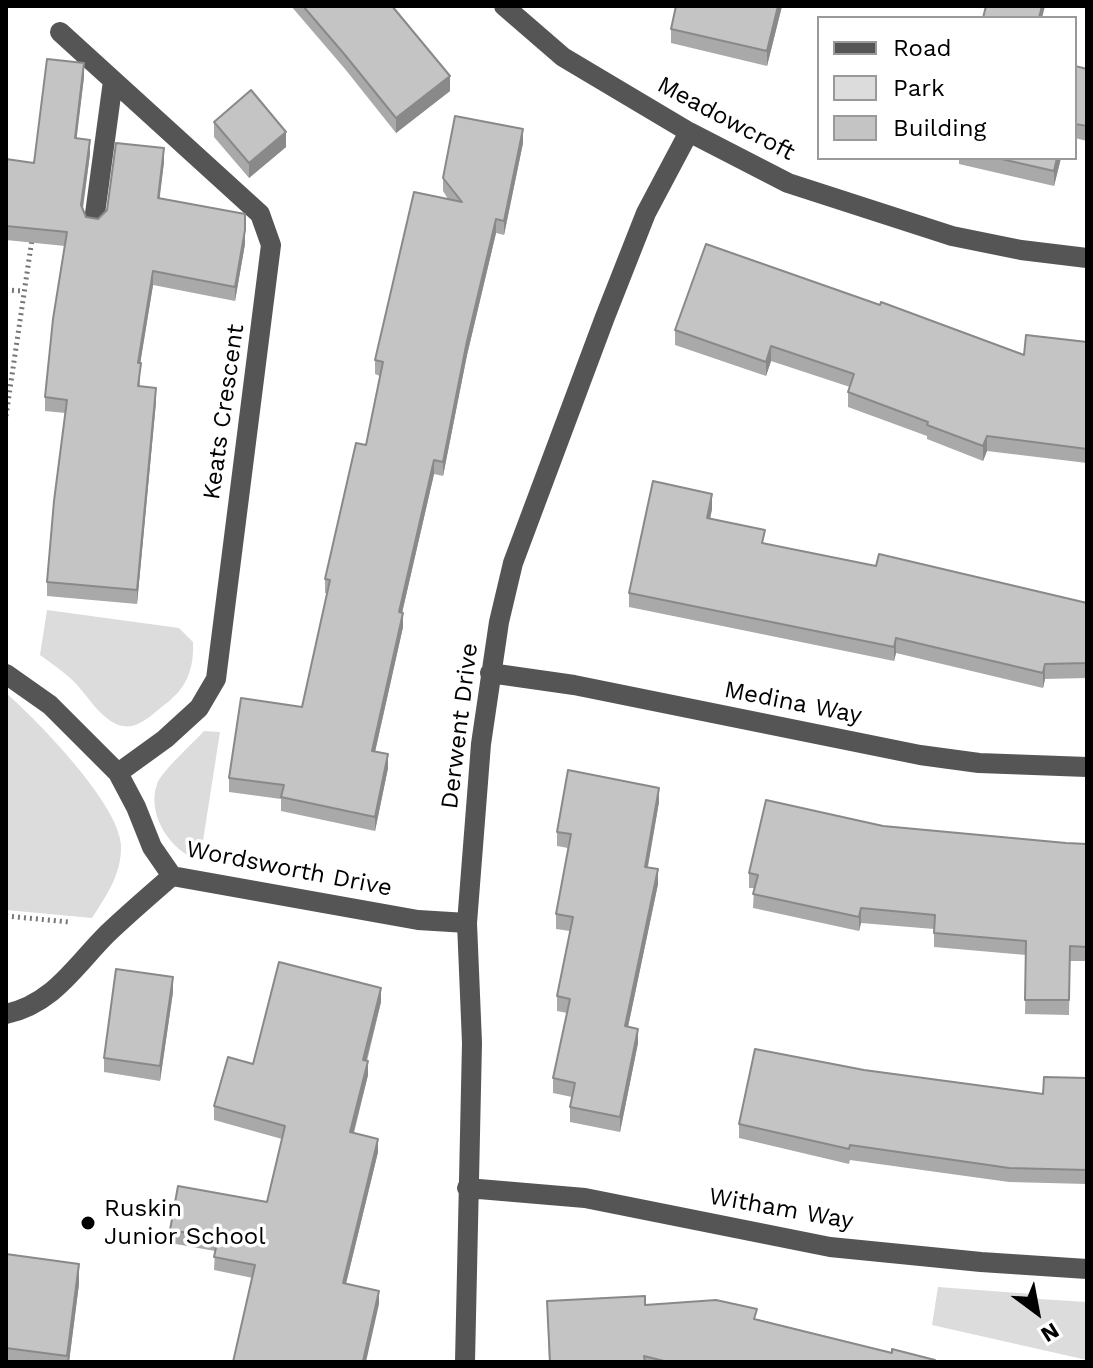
<!DOCTYPE html>
<html>
<head>
<meta charset="utf-8">
<style>
	body { margin:0 }
	#map { position:relative; width:1093px; height:1368px; overflow:hidden; background:#fff; font-family:"Work Sans",sans-serif }
	canvas { display:block }
	.frame { position:absolute; inset:0; border:8px solid #000; pointer-events:none }
	.legend { position:absolute; left:817px; top:16px; width:260px; height:144px; box-sizing:border-box; background:#fff; border:2px solid #999; margin:0; padding:10px 14px; list-style:none; font-size:24px; color:#000 }
	.legend li { display:flex; align-items:center; gap:16px; height:40px }
	.legend b { width:40px; border:2px solid #999 }
	.north { position:absolute; left:997px; top:1272px; width:80px; height:80px; -webkit-text-stroke:6px #fff; paint-order:stroke; rotate:148deg; font-size:22px; font-weight:700; line-height:32px; text-align:center; color:#000 }
	.north::after { content:''; display:block; margin:auto; width:28px; height:36px; background:#000; clip-path:polygon(50% 0,100% 100%,50% 72%,0 100%) }
</style>
</head>
<body>
<div id="map">
<canvas width="1093" height="1368"></canvas>
<div class="frame"></div>
<ul class="legend">
<li><b style="height:10px;background:#555"></b>Road</li>
<li><b style="height:22px;background:#dcdcdc"></b>Park</li>
<li><b style="height:22px;background:#c4c4c4"></b>Building</li>
</ul>
<div class="north">N</div>
</div>
<script>
const ctx = document.querySelector('canvas').getContext('2d');
ctx.lineJoin = 'round';
function fill(path, color) { ctx.fillStyle = color; ctx.fill(path, 'evenodd'); }
function stroke(path, color, width, dash) { ctx.strokeStyle = color; ctx.lineWidth = width; ctx.lineCap = dash ? 'butt' : 'round'; ctx.setLineDash(dash || []); ctx.stroke(path); }
function drawText(font, color, halo, rows, align = 'center') {
  ctx.font = font + ' "Work Sans",sans-serif'; ctx.lineWidth = 7; ctx.setLineDash([]); ctx.textBaseline = 'middle'; ctx.strokeStyle = halo; ctx.fillStyle = color; for (const [text, x, y, turn = 0] of rows) {
    ctx.save(); ctx.translate(x, y); ctx.rotate((+turn || 0) * Math.PI / 180); ctx.textAlign = isNaN(turn) ? turn : align; if (halo) ctx.strokeText(text, 0, 0); ctx.fillText(text, 0, 0); ctx.restore();
  }
}
const green = new Path2D(`
	M 47,610 L 179,628 L 193,642 C 194,667 188,686 168,702 C 157,710 145,723 132,726 C 105,731 87,692 70,678 C 61,670 50,662 40,655 Z
	M 6,693 C 37,720 119,804 121,845 C 122,873 107,895 92,918 L 6,910 Z
	M 204,731 L 220,732 L 200,860 C 171,853 146,814 157,784 C 161,772 194,742 204,731 Z
	M 938,1287 L 1032,1294 L 1039,1299 L 1087,1302 L 1087,1360 L 932,1325 Z`);
const path = new Path2D(`
	M 6,290 L 23,291
	M 6,416 L 32,239
	M 6,916 L 69,922`);
const minor = new Path2D(`
	M 504,6 L 563,57 L 689,132 L 788,183 L 952,236 L 1021,250 L 1087,258
	M 60,32 L 260,214 L 271,245 L 216,679 L 199,708 L 165,739 L 118,773
	M 94,221 L 113,81
	M 490,673 L 574,685 L 920,755 L 979,763 L 1087,767
	M 6,674 L 50,705 L 118,773 L 136,807 L 152,847 L 172,876 L 418,920 L 467,923
	M 6,1014 C 53,1004 75,966 107,934 C 128,914 150,895 172,876
	M 467,1188 L 585,1198 L 830,1247 L 981,1262 L 1087,1269
	M 465,1362 L 472,1043 L 467,923 L 481,744 L 499,622 L 513,563 L 605,317 L 646,213 L 689,132`);
const wall = new Path2D(`
	M 291,6 L 392,6 L 450,91 L 396,133 L 345,69 Z
	M 676,6 L 782,6 L 767,66 L 671,43 L 671,29 Z
	M 1075,66 L 1087,69 L 1087,141 L 1075,138 Z
	M 84,77 L 76,138 L 90,154 L 83,209 L 86,217 L 98,219 L 164,162 L 159,199 L 245,244 L 235,301 L 153,285 L 140,363 L 140,386 L 156,402 L 137,604 L 47,596 L 47,582 L 65,413 L 45,411 L 45,397 L 65,246 L 6,240 L 6,159 L 34,163 Z
	M 214,122 L 286,147 L 249,178 L 214,137 Z
	M 523,143 L 504,235 L 496,233 L 467,355 L 443,476 L 434,474 L 402,613 L 403,627 L 375,752 L 388,768 L 375,831 L 281,811 L 281,799 L 229,792 L 229,778 L 302,707 L 327,593 L 325,593 L 325,579 L 366,445 L 380,376 L 375,374 L 375,360 L 448,199 L 443,191 L 443,178 Z
	M 959,158 L 1061,158 L 1054,186 L 959,164 Z
	M 880,305 L 1024,355 L 1087,342 L 1087,463 L 987,451 L 983,461 L 927,439 L 927,436 L 848,407 L 848,392 L 850,387 L 771,361 L 766,376 L 675,345 L 675,330 Z
	M 712,509 L 710,519 L 765,544 L 876,566 L 1087,603 L 1087,678 L 1045,679 L 1043,688 L 896,653 L 894,661 L 629,607 L 629,593 Z
	M 659,802 L 648,867 L 658,884 L 628,1027 L 638,1043 L 620,1132 L 570,1122 L 570,1107 L 572,1097 L 553,1093 L 553,1078 L 567,1013 L 557,1011 L 557,996 L 570,931 L 556,929 L 556,914 L 568,848 L 557,846 L 557,832 Z
	M 883,826 L 1066,843 L 1087,844 L 1087,961 L 1070,961 L 1069,1015 L 1025,1014 L 1026,955 L 934,947 L 934,929 L 861,923 L 859,931 L 753,908 L 754,888 L 749,888 L 749,873 Z
	M 173,992 L 160,1081 L 104,1072 L 104,1058 Z
	M 381,1002 L 367,1061 L 368,1075 L 354,1133 L 378,1152 L 346,1283 L 379,1304 L 214,1270 L 215,1251 L 170,1243 L 170,1230 L 267,1202 L 282,1139 L 214,1120 L 214,1106 L 253,1064 Z
	M 864,1070 L 1043,1094 L 1087,1078 L 1087,1184 L 1009,1182 L 850,1160 L 849,1164 L 739,1138 L 739,1124 Z
	M 6,1254 L 79,1284 L 69,1362 L 6,1362 Z
	M 547,1301 L 645,1305 L 757,1319 L 892,1353 L 935,1362 L 549,1362 Z`);
const shadedWall = new Path2D(`
	M 778,6 L 782,6 L 767,66 L 767,51 Z
	M 1042,6 L 1045,6 L 1042,18 L 1039,18 Z
	M 84,63 L 84,77 L 75,152 L 75,138 Z
	M 450,76 L 450,91 L 396,133 L 396,118 Z
	M 523,129 L 523,143 L 504,235 L 504,221 Z
	M 286,132 L 286,147 L 249,178 L 249,163 Z
	M 90,140 L 90,154 L 81,219 L 81,205 Z
	M 164,148 L 164,162 L 158,212 L 158,198 Z
	M 1057,158 L 1061,158 L 1054,186 L 1054,171 Z
	M 496,219 L 496,233 L 467,355 L 443,476 L 443,462 L 467,341 Z
	M 245,230 L 245,244 L 235,301 L 235,287 Z
	M 153,271 L 153,285 L 138,377 L 138,363 Z
	M 771,346 L 771,361 L 766,376 L 766,362 Z
	M 156,388 L 156,402 L 137,604 L 137,590 Z
	M 987,436 L 987,451 L 983,461 L 983,446 Z
	M 434,460 L 434,474 L 399,626 L 399,612 Z
	M 712,494 L 712,509 L 707,533 L 707,518 Z
	M 403,613 L 403,627 L 372,765 L 372,751 Z
	M 896,638 L 896,653 L 894,661 L 894,647 Z
	M 1045,664 L 1045,679 L 1043,688 L 1043,673 Z
	M 388,754 L 388,768 L 375,831 L 375,817 Z
	M 659,788 L 659,802 L 645,881 L 645,867 Z
	M 658,869 L 658,884 L 625,1041 L 625,1026 Z
	M 861,908 L 861,923 L 859,931 L 859,917 Z
	M 173,977 L 173,992 L 160,1081 L 160,1066 Z
	M 381,988 L 381,1002 L 363,1073 L 363,1060 Z
	M 638,1029 L 638,1043 L 620,1132 L 620,1117 Z
	M 368,1061 L 368,1075 L 350,1146 L 350,1132 Z
	M 378,1139 L 378,1152 L 343,1296 L 343,1283 Z
	M 79,1264 L 79,1284 L 69,1362 L 67,1362 Z
	M 379,1291 L 379,1304 L 366,1362 L 363,1362 Z`);
const building = new Path2D(`
	M 303,6 L 392,6 L 450,76 L 396,118 L 345,55 Z
	M 676,6 L 778,6 L 767,51 L 671,29 Z
	M 986,6 L 1042,6 L 1039,18 L 983,18 Z
	M 47,59 L 84,63 L 75,138 L 90,140 L 81,205 L 86,217 L 98,219 L 107,210 L 116,143 L 164,148 L 158,198 L 245,214 L 245,230 L 235,287 L 153,271 L 138,363 L 141,363 L 138,386 L 156,388 L 137,590 L 47,582 L 54,501 L 67,400 L 45,397 L 53,319 L 67,232 L 6,226 L 6,159 L 34,163 Z
	M 1075,66 L 1087,69 L 1087,126 L 1075,124 Z
	M 251,90 L 286,132 L 249,163 L 214,122 Z
	M 455,116 L 523,129 L 504,221 L 496,219 L 467,341 L 443,462 L 434,460 L 399,612 L 403,613 L 372,751 L 388,754 L 375,817 L 281,797 L 284,785 L 229,778 L 241,698 L 302,707 L 330,580 L 325,579 L 356,443 L 366,445 L 383,362 L 375,360 L 414,192 L 462,202 L 443,178 Z
	M 997,158 L 1057,158 L 1054,171 Z
	M 706,244 L 880,305 L 881,302 L 1024,355 L 1026,335 L 1087,342 L 1087,449 L 987,436 L 983,446 L 927,425 L 928,422 L 848,392 L 854,374 L 771,346 L 766,362 L 675,330 Z
	M 653,481 L 712,494 L 707,518 L 765,530 L 762,543 L 876,566 L 879,554 L 1087,603 L 1087,663 L 1045,664 L 1043,673 L 896,638 L 894,647 L 629,593 Z
	M 568,770 L 659,788 L 645,867 L 658,869 L 625,1026 L 638,1029 L 620,1117 L 570,1107 L 575,1083 L 553,1078 L 570,999 L 557,996 L 573,917 L 556,914 L 571,834 L 557,832 Z
	M 766,800 L 883,826 L 1066,843 L 1087,844 L 1087,947 L 1070,946 L 1069,1000 L 1025,1000 L 1026,941 L 934,933 L 935,915 L 861,908 L 859,917 L 753,894 L 758,875 L 749,873 Z
	M 279,962 L 381,988 L 363,1060 L 368,1061 L 350,1132 L 378,1139 L 343,1283 L 379,1291 L 363,1361 L 366,1362 L 233,1362 L 255,1265 L 214,1257 L 218,1238 L 170,1230 L 178,1186 L 267,1202 L 285,1126 L 214,1106 L 228,1057 L 253,1064 Z
	M 116,969 L 173,977 L 160,1066 L 104,1058 Z
	M 755,1049 L 864,1070 L 1043,1094 L 1044,1077 L 1087,1078 L 1087,1170 L 1009,1168 L 850,1145 L 849,1149 L 739,1124 Z
	M 6,1254 L 79,1264 L 67,1356 L 6,1348 Z
	M 645,1296 L 645,1305 L 716,1300 L 757,1309 L 754,1319 L 892,1353 L 892,1349 L 935,1360 L 934,1362 L 668,1362 L 644,1356 L 645,1362 L 550,1362 L 547,1301 Z`);
const markers = [
	[88,1223,8,"#000"]
];
const streetNames = [
	["Meadowcroft",726,119,28],
	["Keats Crescent",224,412,-82],
	["Medina Way",793,703,11],
	["Derwent Drive",460,726,-83],
	["Wordsworth Drive",289,869,11],
	["Witham Way",781,1209,10]
];
const poiNames = [
	["Ruskin",104,1209],
	["Junior School",104,1237]
];
fill(green, '#dcdcdc');
stroke(path, '#777', 5, [2, 4]);
stroke(minor, '#555', 20);
fill(wall, '#a9a9a9');
fill(shadedWall, '#898989');
fill(building, '#c4c4c4');
stroke(building, '#898989', 2);
for (const [x, y, r, color] of markers) { const dot = new Path2D(); dot.arc(x, y, r, 0, 2 * Math.PI); ctx.fillStyle = color; ctx.fill(dot); stroke(dot, '#fff', 3); }
drawText('24px', '#000', '#fff', streetNames);
drawText('24px', '#000', '#fff', poiNames, 'left');
</script>
</body>
</html>
